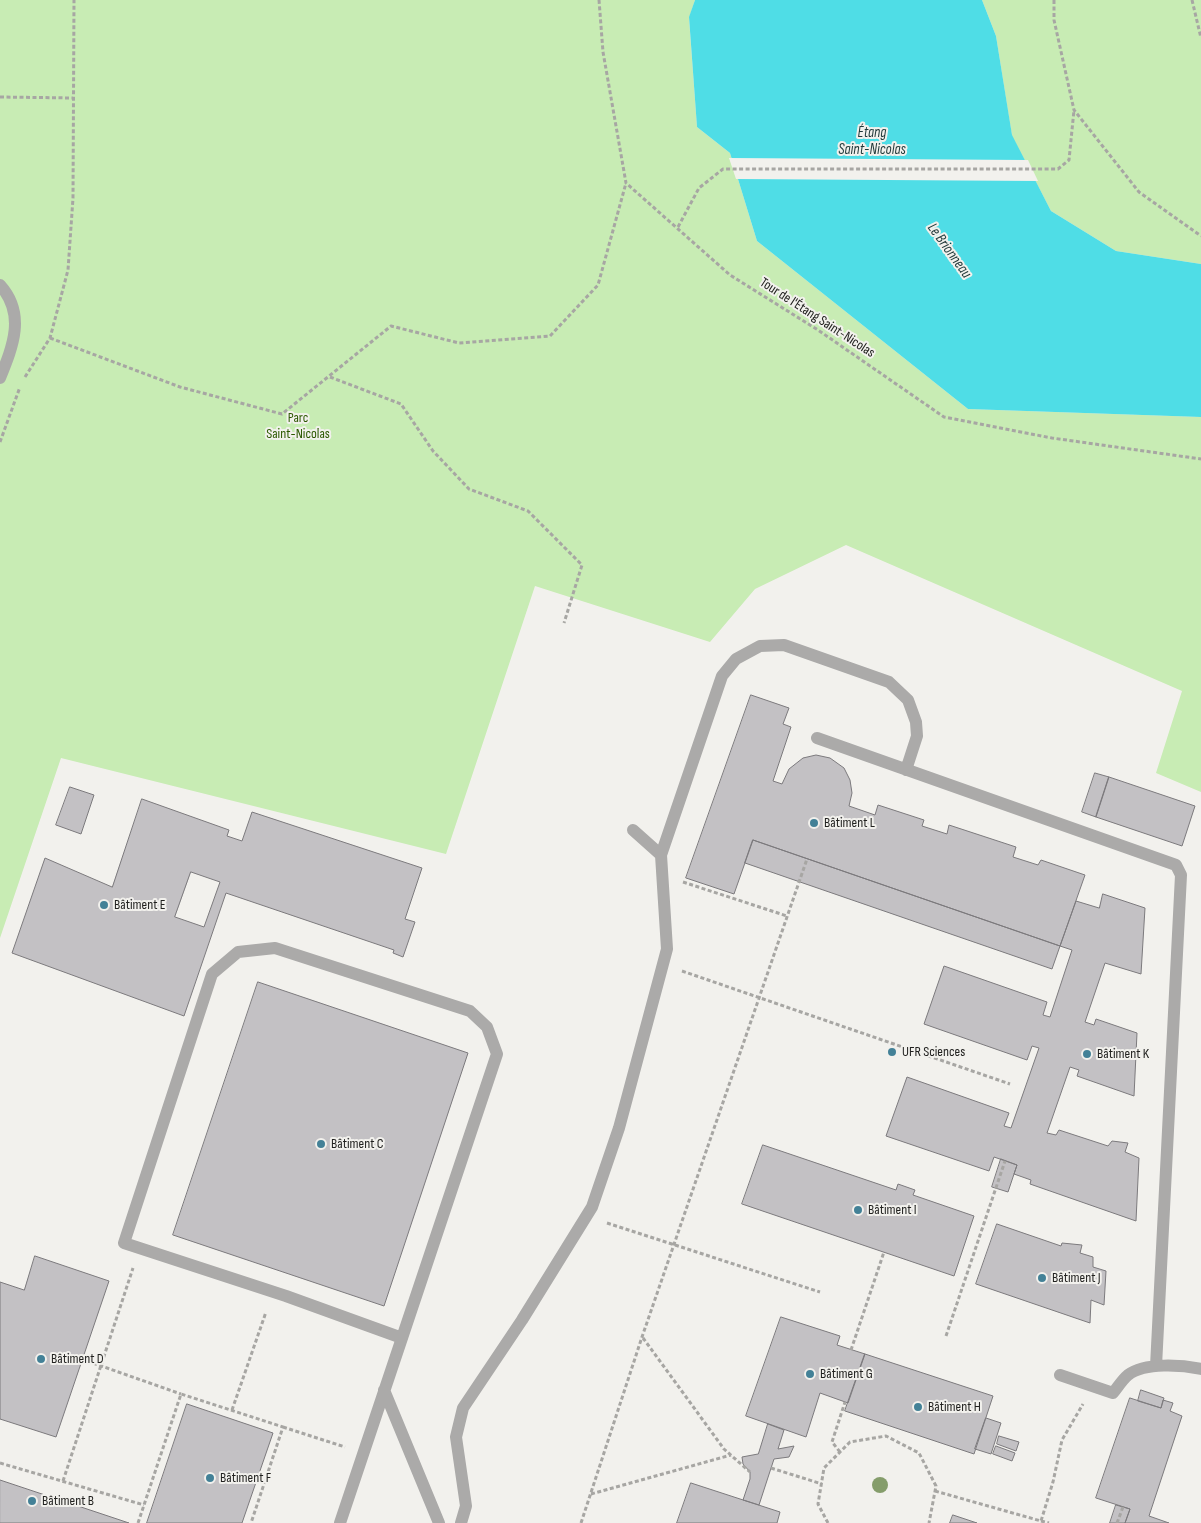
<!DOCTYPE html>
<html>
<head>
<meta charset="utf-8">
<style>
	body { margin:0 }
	canvas { display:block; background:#f2f1ed }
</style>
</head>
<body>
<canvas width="1201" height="1523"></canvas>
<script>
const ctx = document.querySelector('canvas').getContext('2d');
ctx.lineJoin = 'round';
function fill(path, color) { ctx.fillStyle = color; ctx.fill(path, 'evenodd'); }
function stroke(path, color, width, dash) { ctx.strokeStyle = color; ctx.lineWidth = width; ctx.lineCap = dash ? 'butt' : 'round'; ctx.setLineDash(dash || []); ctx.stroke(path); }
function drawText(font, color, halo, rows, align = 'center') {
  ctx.font = font + ' "Sofia Sans Condensed",sans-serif'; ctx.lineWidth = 4; ctx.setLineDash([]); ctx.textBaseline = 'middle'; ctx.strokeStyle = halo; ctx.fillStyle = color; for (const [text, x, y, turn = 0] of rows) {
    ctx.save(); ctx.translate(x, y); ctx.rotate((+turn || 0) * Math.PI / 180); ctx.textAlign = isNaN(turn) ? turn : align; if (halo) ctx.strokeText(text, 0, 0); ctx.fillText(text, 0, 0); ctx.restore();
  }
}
const green = new Path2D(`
	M 0,0 L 695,0 L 689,18 L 697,127 L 730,153 L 757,241 L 968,409 L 1201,417 L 1201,792 L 1156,773 L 1182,691 L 846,545 L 755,589 L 710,642 L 535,586 L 446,854 L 61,758 L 0,938 Z
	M 982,0 L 1201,0 L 1201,264 L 1116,251 L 1051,211 L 1012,136 L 996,36 Z`);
const water = new Path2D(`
	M 695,0 L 982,0 L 996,36 L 1012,135 L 1051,211 L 1116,251 L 1201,264 L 1201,417 L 968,409 L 757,241 L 730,153 L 697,127 L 689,17 Z`);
const pier = new Path2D(`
	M 729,158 L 1028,160 L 1038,181 L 736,179 Z`);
const building = new Path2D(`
	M 751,695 L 789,708 L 783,724 L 791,727 L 773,781 L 782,784 L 789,769 L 803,758 L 816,755 L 830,758 L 844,768 L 850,780 L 852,793 L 849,806 L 875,815 L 878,805 L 924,820 L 922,826 L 947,834 L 949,825 L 1016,847 L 1013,857 L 1038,865 L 1041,860 L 1085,875 L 1060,946 L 753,840 L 734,894 L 686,878 Z
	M 1095,773 L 1109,777 L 1096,817 L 1082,812 Z
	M 1109,777 L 1195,806 L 1182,846 L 1096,817 Z
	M 70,787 L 94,795 L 81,834 L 56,825 Z
	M 142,799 L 229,830 L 227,836 L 242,841 L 252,812 L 422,868 L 405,919 L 415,922 L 403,957 L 393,953 L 394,950 L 226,893 L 184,1016 L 12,953 L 45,858 L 112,887 ZM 191,872 L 220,882 L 204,927 L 175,917 Z
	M 753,840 L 1060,946 L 1052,969 L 745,863 Z
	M 1103,894 L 1145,908 L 1141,974 L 1105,963 L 1085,1022 L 1094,1025 L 1096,1019 L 1137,1033 L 1134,1096 L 1077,1076 L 1079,1070 L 1070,1067 L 1047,1133 L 1056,1135 L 1059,1130 L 1108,1146 L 1112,1141 L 1128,1143 L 1125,1152 L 1139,1158 L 1136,1221 L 1030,1184 L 1031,1180 L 1014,1174 L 1017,1165 L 994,1157 L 989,1171 L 886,1136 L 907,1077 L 1009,1113 L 1004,1126 L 1011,1128 L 1039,1048 L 1032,1046 L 1027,1060 L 924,1024 L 944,966 L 1047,1002 L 1043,1015 L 1050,1017 L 1072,950 L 1060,946 L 1076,901 L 1099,908 Z
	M 258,982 L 468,1053 L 384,1306 L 173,1235 Z
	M 763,1145 L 896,1190 L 898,1184 L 915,1190 L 913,1195 L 974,1216 L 954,1276 L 742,1204 Z
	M 1001,1159 L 1017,1165 L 1008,1192 L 992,1187 Z
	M 997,1224 L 1061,1246 L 1062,1243 L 1082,1245 L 1080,1253 L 1093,1257 L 1093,1267 L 1106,1271 L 1104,1305 L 1091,1300 L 1090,1323 L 976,1284 Z
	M 35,1256 L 109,1281 L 56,1437 L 0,1419 L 0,1282 L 24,1290 Z
	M 781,1317 L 840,1336 L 837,1345 L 865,1354 L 848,1403 L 820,1393 L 806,1437 L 746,1416 Z
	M 865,1354 L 993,1396 L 974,1454 L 845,1411 Z
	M 1141,1390 L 1164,1398 L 1161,1408 L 1138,1401 Z
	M 1130,1398 L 1161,1408 L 1163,1400 L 1173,1403 L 1170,1411 L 1182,1416 L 1149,1516 L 1169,1523 L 1125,1523 L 1130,1509 L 1096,1498 Z
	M 187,1404 L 273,1433 L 242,1523 L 147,1523 Z
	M 986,1418 L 1001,1423 L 991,1454 L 975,1449 Z
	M 768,1424 L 784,1430 L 778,1449 L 794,1446 L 789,1457 L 774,1459 L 759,1505 L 743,1500 L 750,1479 L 750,1472 L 743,1464 L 742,1457 L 758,1454 Z
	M 999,1436 L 1019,1442 L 1016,1451 L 997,1444 Z
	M 996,1446 L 1015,1453 L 1012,1461 L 993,1454 Z
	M 0,1480 L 129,1523 L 0,1523 Z
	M 691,1483 L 780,1512 L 777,1523 L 677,1523 Z
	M 1116,1505 L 1130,1509 L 1125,1523 L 1110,1523 Z
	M 953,1515 L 977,1523 L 950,1523 Z`);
const path = new Path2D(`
	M 599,0 L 603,52 L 626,183 L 730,275 L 818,330 L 944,417 L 1052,438 L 1201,459
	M 1054,0 L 1054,20 L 1074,110 L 1139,192 L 1201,236
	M 1192,0 L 1201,38
	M 0,97 L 73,98
	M 678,227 L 699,188 L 723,169 L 1058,169 L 1069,160 L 1074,110
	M 50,338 L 180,387 L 282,414 L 391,326 L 459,343 L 550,336 L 598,285 L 626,183
	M 25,377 L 50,338 L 68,270 L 73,198 L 74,0
	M 330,377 L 401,404 L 433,451 L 469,489 L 528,511 L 582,565 L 564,623
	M 0,442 L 20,387
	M 683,882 L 787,916
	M 682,971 L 1010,1084
	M 607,1223 L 820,1292
	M 946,1336 L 1005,1161
	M 643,1338 L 724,1449 L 750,1472
	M 851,1350 L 884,1252
	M 87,1361 L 181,1394
	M 232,1410 L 266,1312
	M 283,1427 L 345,1447
	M 840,1452 L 832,1442 L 845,1402
	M 0,1463 L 144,1505
	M 771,1468 L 822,1484
	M 63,1481 L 133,1268
	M 935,1491 L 1041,1521 L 1053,1482 L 1062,1440 L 1083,1404
	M 591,1494 L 731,1455
	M 1041,1521 L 1049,1523
	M 138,1523 L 181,1394 L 283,1427 L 251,1523
	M 581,1523 L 642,1337 L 807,859
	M 828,1523 L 818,1504 L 824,1468 L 850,1442 L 886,1436 L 919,1453 L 936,1486 L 929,1523
	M 1117,1523 L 1123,1507`);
const service = new Path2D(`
	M 0,285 C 26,314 13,346 0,378
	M 817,738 L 1176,865 L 1181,875 L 1156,1366
	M 661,855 L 722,676 L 736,659 L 760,646 L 784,645 L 889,682 L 908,700 L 916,722 L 917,736 L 906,770
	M 275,948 L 470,1011 L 487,1027 L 497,1054 L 402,1338 L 286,1296 L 124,1243 L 212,974 L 238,952 Z
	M 1060,1375 L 1113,1393 C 1118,1387 1122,1380 1128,1375 C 1145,1362 1182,1365 1201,1369
	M 384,1390 L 439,1523
	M 340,1523 L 402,1338
	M 461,1523 L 466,1506 L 456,1437 L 463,1408 L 522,1320 L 592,1207 L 619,1128 L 667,949 L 661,855 L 633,830`);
const trees = [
	[880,1485]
];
const markers = [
	[814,823,5,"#438197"],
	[104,905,5,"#438197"],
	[892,1052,5,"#438197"],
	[1087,1054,5,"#438197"],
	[321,1144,5,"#438197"],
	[858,1210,5,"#438197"],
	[1042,1278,5,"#438197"],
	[41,1359,5,"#438197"],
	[810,1374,5,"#438197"],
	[918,1407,5,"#438197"],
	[210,1478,5,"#438197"],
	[32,1501,5,"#438197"]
];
const streetNames = [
	["Tour de l'Étang Saint-Nicolas",817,318,33]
];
const parkNames = [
	["Parc",298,418],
	["Saint-Nicolas",298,434]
];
const poiNames = [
	["Bâtiment L",824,823],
	["Bâtiment E",114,905],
	["UFR Sciences",902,1052],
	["Bâtiment K",1097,1054],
	["Bâtiment C",331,1144],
	["Bâtiment I",868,1210],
	["Bâtiment J",1052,1278],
	["Bâtiment D",51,1359],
	["Bâtiment G",820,1374],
	["Bâtiment H",928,1407],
	["Bâtiment F",220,1478],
	["Bâtiment B",42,1501]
];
const waterNames = [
	["Étang",872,133],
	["Saint-Nicolas",872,150],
	["Le Brionneau",949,251,54]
];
fill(green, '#c8ecb4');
fill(water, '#4fdde6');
fill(pier, '#f2f1ed');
fill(building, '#c3c1c4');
stroke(building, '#7c7a7d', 1);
stroke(path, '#a7a6a3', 3, [4, 2.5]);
stroke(service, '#abaaa9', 12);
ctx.fillStyle = '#859d6b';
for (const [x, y] of trees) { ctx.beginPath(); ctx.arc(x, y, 8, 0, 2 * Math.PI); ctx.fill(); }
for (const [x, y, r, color] of markers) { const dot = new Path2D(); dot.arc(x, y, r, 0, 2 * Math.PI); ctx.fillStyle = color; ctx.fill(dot); stroke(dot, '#f2f1ed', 2); }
drawText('14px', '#21211f', '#f2f1ed', streetNames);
drawText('14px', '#2c5800', '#f2f1ed', parkNames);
drawText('14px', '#21211f', '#f2f1ed', poiNames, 'left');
drawText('italic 15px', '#1f3738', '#f2f1ed', waterNames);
</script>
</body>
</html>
